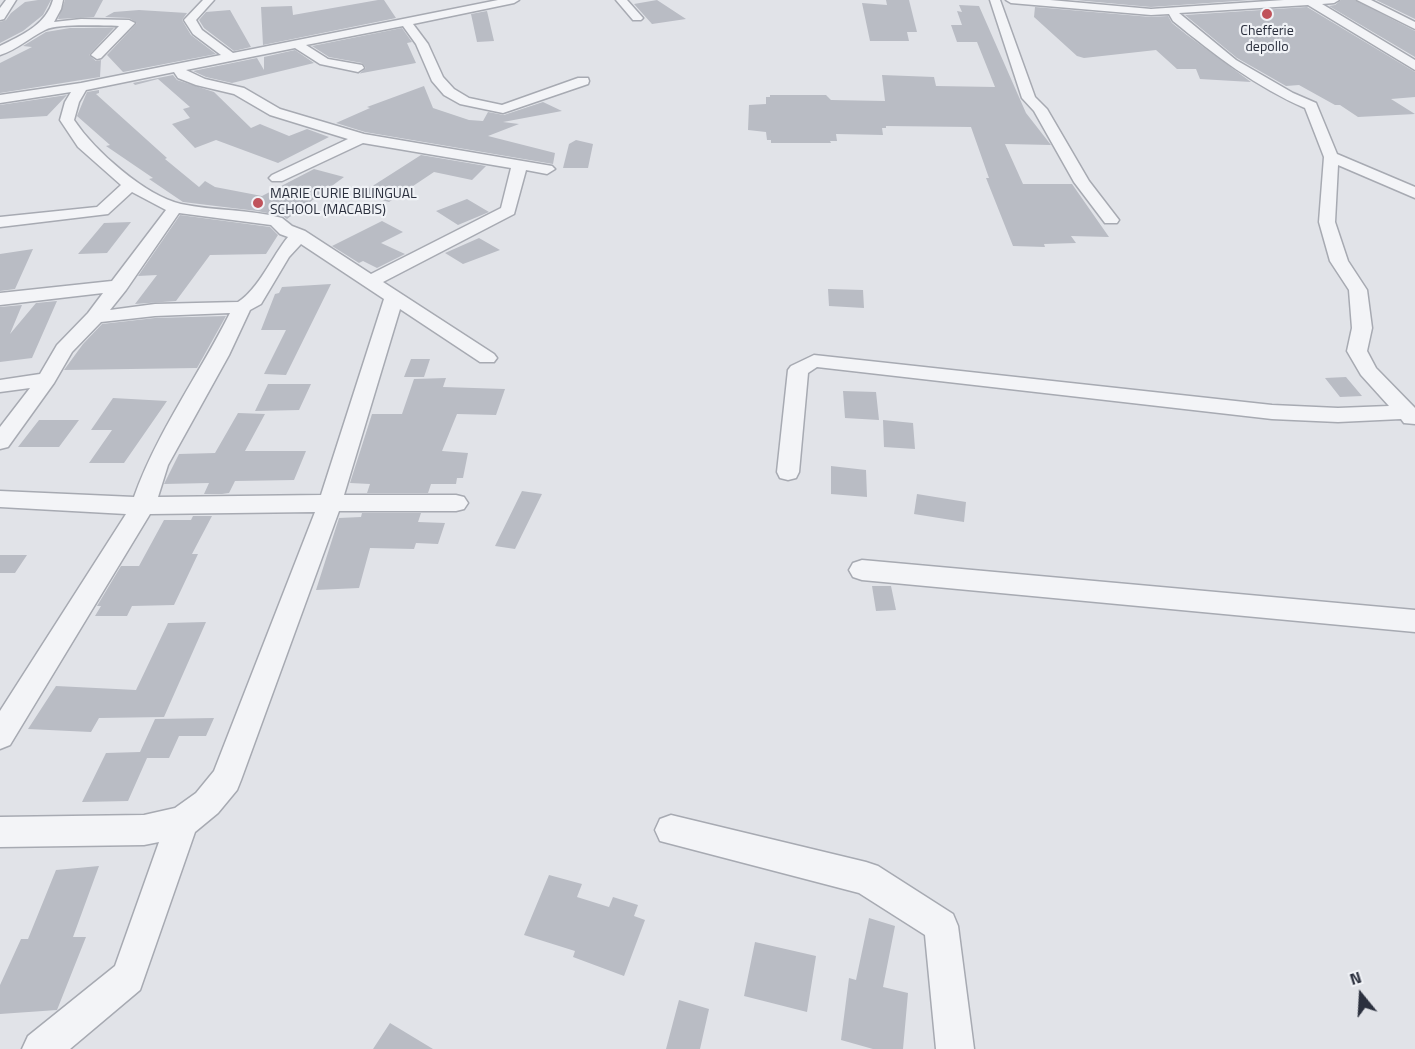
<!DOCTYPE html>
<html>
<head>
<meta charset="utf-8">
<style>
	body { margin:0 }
	#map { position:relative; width:1415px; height:1049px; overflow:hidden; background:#e1e3e8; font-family:"Titillium Web",sans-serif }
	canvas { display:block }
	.north { position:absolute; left:1331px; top:965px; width:60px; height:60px; -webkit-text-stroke:4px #f0f2f6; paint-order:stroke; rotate:342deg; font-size:16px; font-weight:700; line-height:24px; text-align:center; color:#2b303e }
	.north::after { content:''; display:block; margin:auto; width:21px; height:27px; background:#2b303e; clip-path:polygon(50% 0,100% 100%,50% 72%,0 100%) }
</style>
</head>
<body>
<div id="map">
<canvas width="1415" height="1049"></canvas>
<div class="north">N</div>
</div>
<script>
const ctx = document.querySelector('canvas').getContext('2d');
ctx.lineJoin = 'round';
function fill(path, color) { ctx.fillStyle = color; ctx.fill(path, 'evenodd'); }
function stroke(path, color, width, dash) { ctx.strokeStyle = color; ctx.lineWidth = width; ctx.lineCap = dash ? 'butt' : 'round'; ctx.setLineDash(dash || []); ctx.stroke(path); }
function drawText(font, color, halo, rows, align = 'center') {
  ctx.font = font + ' "Titillium Web",sans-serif'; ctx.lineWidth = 4.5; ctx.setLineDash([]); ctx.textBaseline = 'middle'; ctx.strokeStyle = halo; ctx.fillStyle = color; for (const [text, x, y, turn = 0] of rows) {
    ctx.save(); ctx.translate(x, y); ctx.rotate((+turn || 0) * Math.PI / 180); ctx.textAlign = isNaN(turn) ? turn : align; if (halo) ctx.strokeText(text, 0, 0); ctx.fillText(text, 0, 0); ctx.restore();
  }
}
const building = new Path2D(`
	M 38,0 L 51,0 L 43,15 L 23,31 L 0,43 L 0,22 L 6,20 L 11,13 L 25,2 Z
	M 65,0 L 103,0 L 94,17 L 58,19 Z
	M 378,0 L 384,0 L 396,18 L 263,45 L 261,7 L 292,6 L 293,15 Z
	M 657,0 L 686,19 L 652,24 L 634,4 Z
	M 886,0 L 909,0 L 917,32 L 907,32 L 909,41 L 870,41 L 862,3 L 887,5 Z
	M 1075,0 L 1251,0 L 1151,7 Z
	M 1341,0 L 1355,0 L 1415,31 L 1415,57 L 1329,6 L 1335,5 Z
	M 1376,0 L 1415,0 L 1415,19 Z
	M 959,5 L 979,6 L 1026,113 L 1051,145 L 1005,144 L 1023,184 L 1072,184 L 1109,237 L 1071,236 L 1076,243 L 1044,244 L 1045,247 L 1013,246 L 986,178 L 989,178 L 971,127 L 886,126 L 886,128 L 882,128 L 883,135 L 836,134 L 837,141 L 830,141 L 831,143 L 771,143 L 771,140 L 767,140 L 766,132 L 748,130 L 749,105 L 766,104 L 766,97 L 770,97 L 770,95 L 826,95 L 831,100 L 885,101 L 882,75 L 934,77 L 936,86 L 995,87 L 977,42 L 957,42 L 951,25 L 962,25 L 957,11 L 962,12 Z
	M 1035,7 L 1151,17 L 1168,16 L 1172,23 L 1187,35 L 1251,82 L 1200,79 L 1196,69 L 1177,69 L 1156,50 L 1084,58 L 1077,56 L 1034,17 Z
	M 1307,7 L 1415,72 L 1415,97 L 1391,99 L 1415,114 L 1358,117 L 1340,105 L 1335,105 L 1299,85 L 1286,86 L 1237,58 L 1185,15 Z
	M 139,10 L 187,13 L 182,20 L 191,35 L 216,54 L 123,72 L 107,55 L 137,23 L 129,18 L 105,17 L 114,12 Z
	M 230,10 L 251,47 L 234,51 L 204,28 L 199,20 L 206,12 Z
	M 487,11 L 494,41 L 477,42 L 471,14 Z
	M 70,28 L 114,28 L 89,55 L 96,61 L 101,60 L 100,77 L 0,93 L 0,63 L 32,47 L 23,46 L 46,32 Z
	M 402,28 L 412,42 L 407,43 L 416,63 L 357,74 L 355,74 L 359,74 L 366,68 L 362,63 L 329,57 L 312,46 Z
	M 295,50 L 314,63 L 232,83 L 206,77 L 193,71 L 257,58 L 264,70 L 264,57 Z
	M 173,75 L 177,80 L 214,92 L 251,128 L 260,124 L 289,136 L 307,129 L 329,137 L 278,163 L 216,140 L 195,148 L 172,124 L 190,118 L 183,109 L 190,107 L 158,79 L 135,85 L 133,83 Z
	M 424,86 L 433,108 L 469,120 L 483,121 L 488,112 L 504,115 L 543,102 L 562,111 L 503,122 L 519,124 L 488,136 L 555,153 L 553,164 L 365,132 L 336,123 L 370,108 L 367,107 Z
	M 99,90 L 99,93 L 96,94 L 167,158 L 165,159 L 199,187 L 205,181 L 215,187 L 262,196 L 314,169 L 344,177 L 287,219 L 283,216 L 257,211 L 183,202 L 149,179 L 153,178 L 106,146 L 110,145 L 77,116 L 87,92 Z
	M 67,95 L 47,116 L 0,119 L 0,105 Z
	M 576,140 L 593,144 L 588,168 L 563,168 L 569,144 Z
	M 421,155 L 486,166 L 472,180 L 434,172 L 389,202 L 360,194 Z
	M 467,199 L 489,212 L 458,225 L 436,211 Z
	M 180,215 L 270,227 L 278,235 L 266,254 L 210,255 L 176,301 L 135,304 L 157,275 L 138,276 Z
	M 382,221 L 403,232 L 381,243 L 405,254 L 377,268 L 363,261 L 359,263 L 332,246 Z
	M 131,222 L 107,253 L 78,254 L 104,223 Z
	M 479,238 L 500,250 L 463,264 L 445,253 Z
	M 33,249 L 15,289 L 0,291 L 0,254 Z
	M 331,284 L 286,375 L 264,374 L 286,330 L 261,330 L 275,294 L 279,293 L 282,287 Z
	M 828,289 L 863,290 L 864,308 L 829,306 Z
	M 57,301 L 32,358 L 0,362 L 0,307 L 22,305 L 10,334 L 36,303 Z
	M 226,316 L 197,368 L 64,370 L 83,344 L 102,324 L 155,318 Z
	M 411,359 L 430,359 L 424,377 L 404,377 Z
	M 1346,377 L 1362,396 L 1340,397 L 1325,378 Z
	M 446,378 L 443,387 L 505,389 L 496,415 L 457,414 L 442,451 L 468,453 L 463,478 L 457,478 L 456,484 L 431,484 L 428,493 L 367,493 L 370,484 L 350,483 L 372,414 L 402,414 L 414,379 Z
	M 268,384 L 311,384 L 299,410 L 255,411 Z
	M 843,391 L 876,392 L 879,420 L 845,418 Z
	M 113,398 L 167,401 L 124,463 L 89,463 L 112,430 L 91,430 Z
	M 238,413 L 265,414 L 245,451 L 306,451 L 294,480 L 235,481 L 229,493 L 222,494 L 204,494 L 209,483 L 164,484 L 179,454 L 215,453 Z
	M 39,420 L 79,420 L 59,447 L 18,447 Z
	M 883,420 L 913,423 L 915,449 L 884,447 Z
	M 831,466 L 866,470 L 867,497 L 831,494 Z
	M 522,491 L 542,494 L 515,549 L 495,546 Z
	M 917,494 L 966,502 L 964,522 L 914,514 Z
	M 362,513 L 421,513 L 418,522 L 445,523 L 438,544 L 416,543 L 414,549 L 370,548 L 359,588 L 316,590 L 339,518 L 361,517 Z
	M 193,516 L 212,516 L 192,554 L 198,554 L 174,605 L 132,606 L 127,616 L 95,616 L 101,606 L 97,606 L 121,566 L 139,566 L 164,520 L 191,520 Z
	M 0,555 L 27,555 L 15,573 L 0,573 Z
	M 872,586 L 891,586 L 896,610 L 876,611 Z
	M 206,622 L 164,717 L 99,718 L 91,732 L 28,729 L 56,686 L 136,690 L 168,623 Z
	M 214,718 L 206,736 L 179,736 L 169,758 L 147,758 L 128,801 L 82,802 L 106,753 L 140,752 L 155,719 Z
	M 99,866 L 73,937 L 86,937 L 57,1010 L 0,1014 L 0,985 L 21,939 L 28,939 L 56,870 Z
	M 549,875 L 582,884 L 577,897 L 609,907 L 613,897 L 638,905 L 634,916 L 645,920 L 624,976 L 573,957 L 575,951 L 524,935 Z
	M 869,918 L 895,926 L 883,987 L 908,993 L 903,1049 L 873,1049 L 841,1040 L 849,978 L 856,980 Z
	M 755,942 L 816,956 L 807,1012 L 744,996 Z
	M 679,1000 L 709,1009 L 700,1049 L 666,1049 Z
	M 390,1023 L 433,1049 L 373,1049 Z`);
const minor = new Path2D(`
	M 6,0 L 16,0 L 4,19 L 0,20 L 0,8 Z
	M 53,0 L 63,0 L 61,9 L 54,22 L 81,19 L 129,20 L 135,23 L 101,58 L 97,59 L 91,55 L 119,26 C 102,26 59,23 45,30 C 30,37 17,50 0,55 L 0,46 C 22,35 46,25 53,0 Z
	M 203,0 L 214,0 L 196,20 L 202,30 L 233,53 L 498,0 L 519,0 L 514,3 L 413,24 L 428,44 L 443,77 L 454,89 L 469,98 L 502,105 L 578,78 L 588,78 L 589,81 L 588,84 L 503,113 L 460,104 L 444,95 L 432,81 L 416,44 L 403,26 L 306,45 L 328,59 L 362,65 L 364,68 L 358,72 L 320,64 L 295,48 L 186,70 L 205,79 L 244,88 L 280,109 L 364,134 L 552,166 L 555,169 L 547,174 L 526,170 L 514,214 L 383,282 L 494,354 L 497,358 L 494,362 L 480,362 L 400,309 L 344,495 L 456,495 L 464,497 L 468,503 L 464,509 L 456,511 L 339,511 L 241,780 L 237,790 L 218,813 L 195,832 L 140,990 L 70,1049 L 22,1049 L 28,1036 L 115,966 L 159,842 L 144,845 L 0,847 L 0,817 L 144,815 L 175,808 L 196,793 L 214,771 L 315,512 L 150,514 L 10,745 L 0,749 L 0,711 L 126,514 L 0,507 L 0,491 L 134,497 C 157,432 199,375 230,313 L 155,316 L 101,322 L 72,352 L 54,383 L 8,447 L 0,449 L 0,427 L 30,388 L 0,392 L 0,380 L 40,374 L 57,345 L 88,313 L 103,293 L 0,305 L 0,293 L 112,281 L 166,210 L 132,192 L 108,214 L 0,227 L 0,217 L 97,207 L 121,185 L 78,147 L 60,120 L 65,102 L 71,92 L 0,103 L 0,95 L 81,83 L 221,55 L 193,34 L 184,20 ZM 174,72 L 178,78 L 196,85 L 234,94 L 270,115 L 348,139 L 272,175 L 269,178 L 272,181 L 282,181 L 363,143 L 511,168 L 501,208 L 371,274 L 305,231 L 292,226 L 282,218 C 249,209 214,211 181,204 C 145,196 94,150 74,120 L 79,102 L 86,90 ZM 179,213 L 271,225 L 280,234 L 288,237 C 273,255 258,290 238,302 L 155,304 L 110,310 L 126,290 ZM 301,244 L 384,299 L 321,495 L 158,497 L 168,465 L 229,355 L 250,310 L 261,304 L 289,257 Z
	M 616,0 L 627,0 L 643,18 L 641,20 L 633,20 Z
	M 990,0 L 1000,0 L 1035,97 L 1047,109 L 1089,181 L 1119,220 L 1117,223 L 1105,223 L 1074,182 L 1034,111 L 1022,98 Z
	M 1006,0 L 1050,0 L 1151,9 L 1284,0 L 1339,0 L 1334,3 L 1322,4 L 1415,60 L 1415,70 L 1308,5 L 1179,13 L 1236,60 L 1293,93 L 1316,103 L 1337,154 L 1415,187 L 1415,198 L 1338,165 L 1335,222 L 1348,261 L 1367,290 L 1372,328 L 1367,351 L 1376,368 L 1415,408 L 1415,424 L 1404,423 L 1401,419 L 1338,422 L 1272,419 L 817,367 L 808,373 L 799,472 L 796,478 L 788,480 L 780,478 L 777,472 L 788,370 L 791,366 L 814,355 L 1272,405 L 1338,408 L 1389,406 L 1361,375 L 1347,351 L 1352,328 L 1349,290 L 1330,261 L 1319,222 L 1324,157 L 1305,108 C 1256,87 1215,55 1173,21 L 1169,14 L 1151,15 L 1011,3 Z
	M 1357,0 L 1371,0 L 1415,22 L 1415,29 Z
	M 862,560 L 1415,610 L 1415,632 L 862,580 L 853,577 L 849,570 L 853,563 Z
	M 671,815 L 866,862 L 878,866 L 953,914 L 958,926 L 974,1049 L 936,1049 L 925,935 L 859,893 L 660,841 L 655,830 L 660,819 Z`);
const markers = [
	[1267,14,6,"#c0535b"],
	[258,203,6,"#c0535b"]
];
const farPoinames = [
	["Chefferie",1267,32],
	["depollo",1267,48],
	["MARIE CURIE BILINGUAL",270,195,"left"],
	["SCHOOL (MACABIS)",270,211,"left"]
];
fill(building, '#b9bcc4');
stroke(minor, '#a7aab2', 3);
fill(minor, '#f3f4f7');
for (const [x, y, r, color] of markers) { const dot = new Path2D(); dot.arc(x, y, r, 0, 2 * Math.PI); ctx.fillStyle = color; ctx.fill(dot); stroke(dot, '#f0f2f6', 2); }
drawText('14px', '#2b303e', '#f0f2f6', farPoinames);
</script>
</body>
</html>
